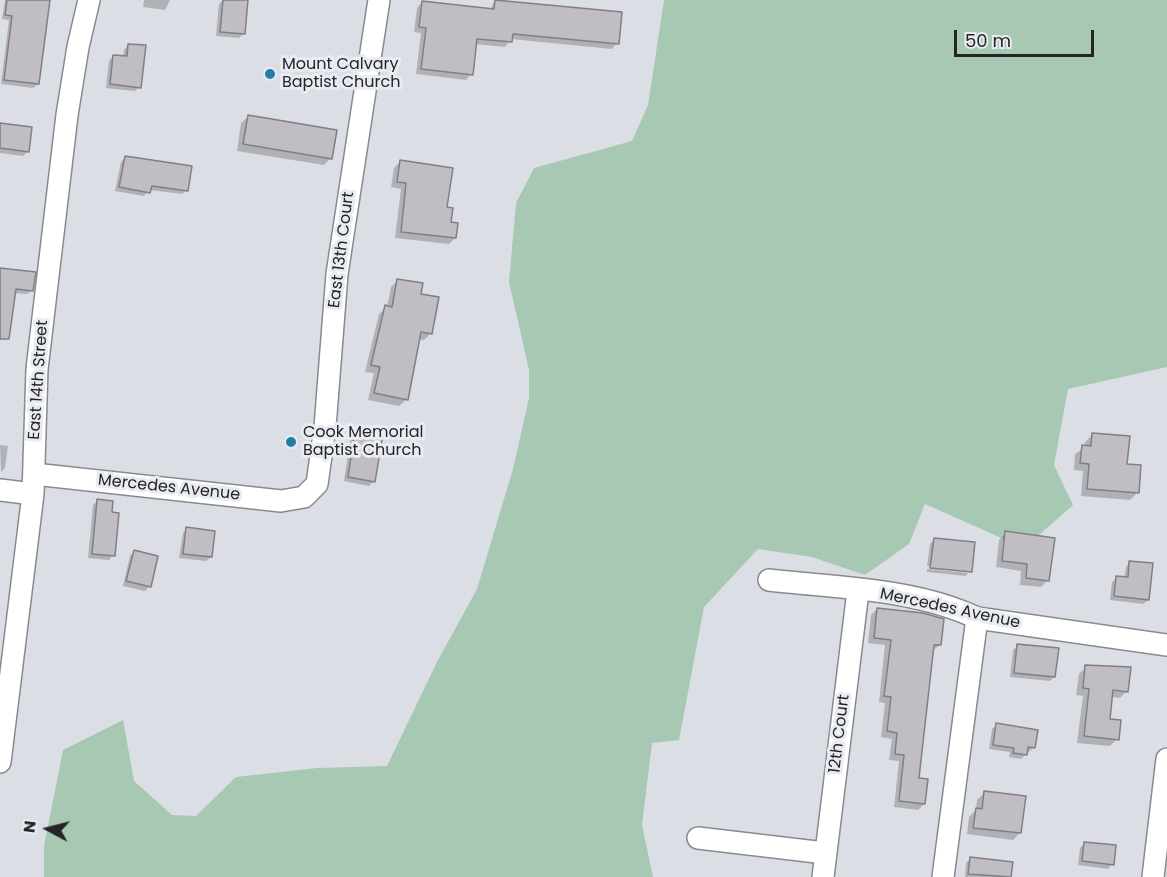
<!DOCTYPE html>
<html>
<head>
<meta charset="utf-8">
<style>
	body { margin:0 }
	#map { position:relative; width:1167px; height:877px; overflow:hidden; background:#dcdee5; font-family:Poppins,sans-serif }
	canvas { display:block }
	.north { position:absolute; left:18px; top:799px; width:60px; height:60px; -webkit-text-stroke:4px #e9ebf2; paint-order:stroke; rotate:277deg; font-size:16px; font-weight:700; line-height:24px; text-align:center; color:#252528 }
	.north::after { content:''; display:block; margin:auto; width:21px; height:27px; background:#252528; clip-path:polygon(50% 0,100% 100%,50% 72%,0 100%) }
	.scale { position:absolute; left:954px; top:30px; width:140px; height:27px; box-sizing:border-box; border:3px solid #252528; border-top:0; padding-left:8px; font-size:18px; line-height:21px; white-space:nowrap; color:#252528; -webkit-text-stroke:4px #e9ebf2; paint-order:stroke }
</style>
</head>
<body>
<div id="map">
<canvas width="1167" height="877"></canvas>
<div class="north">N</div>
<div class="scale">50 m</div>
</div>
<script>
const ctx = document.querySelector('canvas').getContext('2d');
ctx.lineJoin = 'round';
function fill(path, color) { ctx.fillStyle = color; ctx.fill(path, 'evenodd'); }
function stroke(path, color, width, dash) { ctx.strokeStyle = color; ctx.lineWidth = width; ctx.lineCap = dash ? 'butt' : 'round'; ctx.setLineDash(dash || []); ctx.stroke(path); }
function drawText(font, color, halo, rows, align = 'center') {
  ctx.font = font + ' Poppins,sans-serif'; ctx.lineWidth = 6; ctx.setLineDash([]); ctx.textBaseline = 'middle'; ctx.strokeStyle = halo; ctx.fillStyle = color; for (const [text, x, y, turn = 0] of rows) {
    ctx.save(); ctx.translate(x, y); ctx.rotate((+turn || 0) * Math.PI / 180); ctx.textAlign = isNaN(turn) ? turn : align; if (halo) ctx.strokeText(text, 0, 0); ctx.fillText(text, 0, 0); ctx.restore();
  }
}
const green = new Path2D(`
	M 664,0 L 1167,0 L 1167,367 L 1068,389 L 1054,465 L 1073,505 L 1024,548 L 925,504 L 909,544 L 865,575 L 812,557 L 758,549 L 704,607 L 679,740 L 652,743 L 642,825 L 653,877 L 44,877 L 44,846 L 63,750 L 123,720 L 134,781 L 172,815 L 196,816 L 236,777 L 317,768 L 387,766 L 437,662 L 477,589 L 513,469 L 529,398 L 529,370 L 509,282 L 516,203 L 534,168 L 632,141 L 648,105 Z`);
const shadow = new Path2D(`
	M 5,0 L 41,0 L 38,84 L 33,88 L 1,84 L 9,20 L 2,19 Z
	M 144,0 L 170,0 L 165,10 L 143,7 Z
	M 223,0 L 230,0 L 243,34 L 239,38 L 216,36 L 219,4 Z
	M 495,0 L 620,13 L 617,43 L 612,49 L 511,39 L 505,47 L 475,44 L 471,74 L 466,80 L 416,74 L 421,33 L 414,32 L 417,8 L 422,2 L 490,10 Z
	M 128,45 L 139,87 L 135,91 L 106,88 L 109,61 L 113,56 L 123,57 L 124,50 Z
	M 249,116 L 331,158 L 324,165 L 237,151 L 241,123 Z
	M 0,126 L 28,151 L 23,156 L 0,153 Z
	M 125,158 L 187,190 L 182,194 L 149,190 L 144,196 L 115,191 L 121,162 Z
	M 400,162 L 445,208 L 455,238 L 449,244 L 395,238 L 401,189 L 391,187 L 394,168 Z
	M 0,270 L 32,290 L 27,294 L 14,293 L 0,337 Z
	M 398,280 L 419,295 L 431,333 L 424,340 L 418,339 L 407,399 L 399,406 L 368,400 L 374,373 L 365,372 L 379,314 L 387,307 L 391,287 Z
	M 356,432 L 374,481 L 369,486 L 344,481 L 351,436 Z
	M 1092,435 L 1125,465 L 1137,493 L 1130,500 L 1081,496 L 1083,471 L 1074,470 L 1075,454 L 1085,447 L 1085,442 Z
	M 0,445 L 8,446 L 5,468 L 1,472 Z
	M 98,501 L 113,555 L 109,560 L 88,558 L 93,505 Z
	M 187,529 L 211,557 L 206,561 L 179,558 L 183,533 Z
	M 1006,533 L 1048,580 L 1041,587 L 1020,585 L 1021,571 L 996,567 L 999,540 Z
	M 934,539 L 970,572 L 927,566 L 930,544 Z
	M 134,552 L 156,557 L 149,587 L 145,591 L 123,586 L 130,556 Z
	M 1130,562 L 1148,600 L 1143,604 L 1110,600 L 1112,582 L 1117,578 L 1124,578 L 1126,567 Z
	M 927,569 L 968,573 L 966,576 L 927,572 Z
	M 877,609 L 940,645 L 932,651 L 917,779 L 924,804 L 918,810 L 894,807 L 899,761 L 889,760 L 892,739 L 881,737 L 885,703 L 879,702 L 885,645 L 868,643 L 871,615 Z
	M 1018,645 L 1054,677 L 1050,681 L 1010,677 L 1013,650 Z
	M 1086,667 L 1127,691 L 1120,698 L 1111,697 L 1108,720 L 1117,739 L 1110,746 L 1077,743 L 1083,696 L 1076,695 L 1079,674 Z
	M 997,725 L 1034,747 L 1021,759 L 1009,757 L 1010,752 L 989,749 L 992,729 Z
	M 984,793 L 1020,833 L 1013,840 L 967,834 L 969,817 L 976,810 L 977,800 Z
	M 1085,843 L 1112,864 L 1108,869 L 1078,865 L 1080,848 Z
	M 971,858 L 1011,863 L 1010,877 L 965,877 L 966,863 Z`);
const building = new Path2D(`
	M 7,0 L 50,0 L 39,84 L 4,80 L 12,16 L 5,15 Z
	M 223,0 L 248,0 L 245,34 L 220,32 Z
	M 495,0 L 622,12 L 619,44 L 513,34 L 512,42 L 477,39 L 473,75 L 421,69 L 426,28 L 419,27 L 422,1 L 494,9 Z
	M 128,44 L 146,45 L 141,88 L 110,84 L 113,55 L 127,56 Z
	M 248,115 L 337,130 L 332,159 L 243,144 Z
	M 0,123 L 32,127 L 29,152 L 0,148 Z
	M 125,156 L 192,166 L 188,191 L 152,186 L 150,193 L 119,187 Z
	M 400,160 L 453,168 L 447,207 L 453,208 L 451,222 L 458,223 L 456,238 L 401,232 L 406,183 L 397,182 Z
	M 0,268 L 36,272 L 33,291 L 16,289 L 9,339 L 0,339 Z
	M 397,279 L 423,283 L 421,294 L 439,297 L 432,334 L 421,332 L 408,400 L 374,393 L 380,367 L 371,365 L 385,305 L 392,307 Z
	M 355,430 L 383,434 L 375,482 L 348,477 Z
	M 1092,433 L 1130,436 L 1127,464 L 1141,465 L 1139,493 L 1087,489 L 1089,464 L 1080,463 L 1082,445 L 1091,446 Z
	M 97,499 L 113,501 L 112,512 L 119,513 L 115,556 L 92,554 Z
	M 186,527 L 215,531 L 212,557 L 183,554 Z
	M 1005,531 L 1055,538 L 1049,581 L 1026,578 L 1027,564 L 1002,561 Z
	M 934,538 L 975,542 L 972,572 L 930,568 Z
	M 134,550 L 158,556 L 151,587 L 126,581 Z
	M 1129,561 L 1153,563 L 1149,600 L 1114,596 L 1116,576 L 1128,577 Z
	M 877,608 L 923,613 L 944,619 L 941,645 L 934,645 L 919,778 L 928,779 L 925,804 L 899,801 L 904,755 L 895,754 L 897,733 L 887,731 L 891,697 L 884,696 L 891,640 L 874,638 Z
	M 1017,644 L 1059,648 L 1055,677 L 1014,673 Z
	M 1085,665 L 1131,667 L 1128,692 L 1113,690 L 1110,719 L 1121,720 L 1119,740 L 1084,736 L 1089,689 L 1083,688 Z
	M 996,723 L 1038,730 L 1035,748 L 1028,747 L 1027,755 L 1013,753 L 1014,748 L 993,745 Z
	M 984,791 L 1026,796 L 1021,833 L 973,828 L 976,808 L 982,809 Z
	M 1084,842 L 1116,845 L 1114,865 L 1082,861 Z
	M 970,857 L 1013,862 L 1011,877 L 968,874 Z`);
const street = new Path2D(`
	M 34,474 L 281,501 L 304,497 L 317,484 L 325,427 L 337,274 L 379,0
	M 0,490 L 33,494
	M 769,580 C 837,588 914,588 977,618 L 1167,645
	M 0,762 L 33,494 L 37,369 L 67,115 L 78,47 L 89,0
	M 698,838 L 825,853
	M 823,877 L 858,591
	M 943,877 L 977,618
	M 1153,877 L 1167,759`);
const markers = [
	[270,74,6,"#257cab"],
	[291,442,6,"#257cab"]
];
const poiNames = [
	["Mount Calvary",282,65],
	["Baptist Church",282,83],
	["Cook Memorial",303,433],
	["Baptist Church",303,451]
];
const streetNames = [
	["East 13th Court",342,250,-83],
	["East 14th Street",39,380,-86],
	["Mercedes Avenue",169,488,6],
	["Mercedes Avenue",950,609,12],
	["12th Court",840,734,-83]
];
fill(green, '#a7c8b2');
fill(shadow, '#0003');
fill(building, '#c0bdc4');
stroke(building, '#817e84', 1.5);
stroke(street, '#888a90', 24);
stroke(street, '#fff', 21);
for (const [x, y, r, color] of markers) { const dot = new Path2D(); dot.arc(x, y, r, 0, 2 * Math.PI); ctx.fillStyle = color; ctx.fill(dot); stroke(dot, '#e9ebf2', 2); }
drawText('16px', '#252528', '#e9ebf2', poiNames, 'left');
drawText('16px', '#252528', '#e9ebf2', streetNames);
</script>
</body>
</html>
